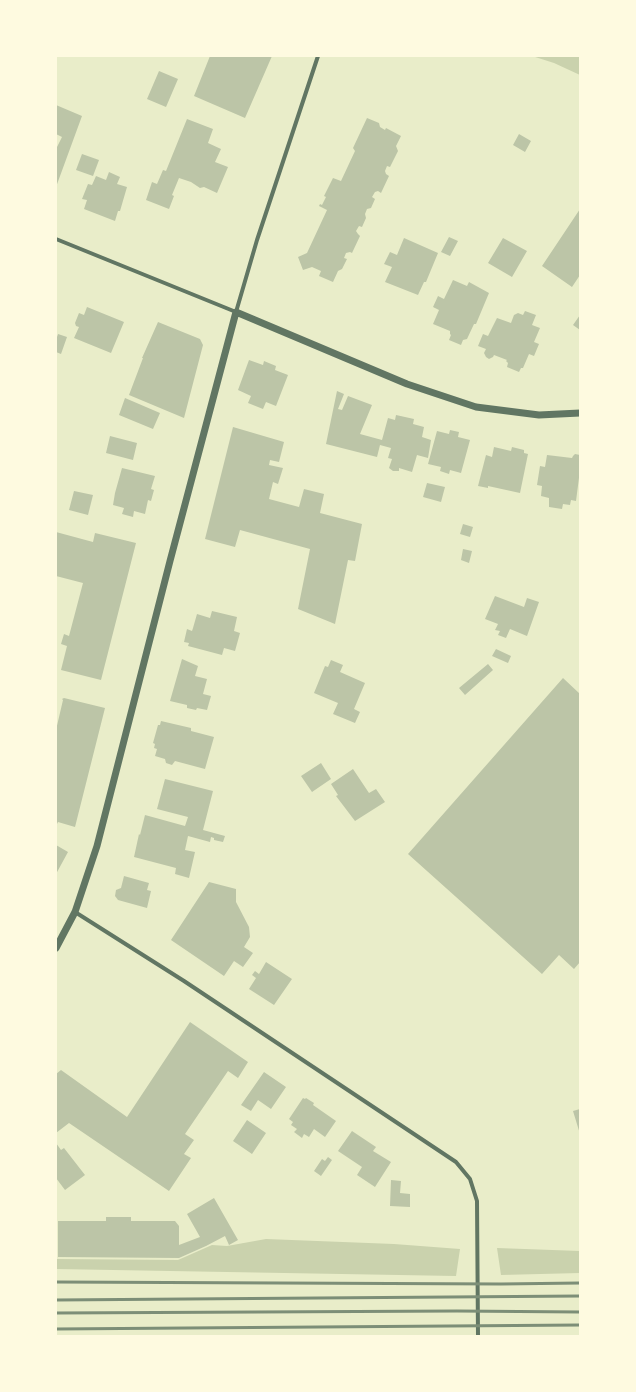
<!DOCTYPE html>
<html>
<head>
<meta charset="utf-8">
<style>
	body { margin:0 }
	#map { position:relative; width:636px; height:1392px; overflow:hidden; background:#e9edc9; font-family:"DejaVu Sans",sans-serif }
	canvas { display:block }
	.frame { position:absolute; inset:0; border:57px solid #fefae0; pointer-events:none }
</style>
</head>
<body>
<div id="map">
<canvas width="636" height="1392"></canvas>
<div class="frame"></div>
</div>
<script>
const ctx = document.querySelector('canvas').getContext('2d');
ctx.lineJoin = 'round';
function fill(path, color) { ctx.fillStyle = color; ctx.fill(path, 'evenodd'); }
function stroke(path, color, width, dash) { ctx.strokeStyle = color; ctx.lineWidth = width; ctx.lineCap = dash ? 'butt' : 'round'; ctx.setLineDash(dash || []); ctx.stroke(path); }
const green = new Path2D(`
	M 532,56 L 580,56 L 580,75 L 554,63 Z
	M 266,1239 L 394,1244 L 460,1249 L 456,1276 L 56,1269 L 56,1259 L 178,1260 L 212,1245 L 227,1246 Z
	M 497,1248 L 580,1251 L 580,1273 L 501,1275 Z`);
const building = new Path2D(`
	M 210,56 L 272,56 L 245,118 L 194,96 Z
	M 159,71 L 178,79 L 166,107 L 147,99 Z
	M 56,105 L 82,116 L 56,187 L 56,149 L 62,137 L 56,134 Z
	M 367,118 L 379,123 L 380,127 L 385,130 L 386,128 L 401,136 L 396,146 L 398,151 L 390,167 L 387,166 L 385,171 L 386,174 L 389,176 L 381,193 L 378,191 L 375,192 L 372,197 L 375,199 L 371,208 L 367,209 L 365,214 L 366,218 L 362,227 L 359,226 L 356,231 L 358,234 L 360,236 L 352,253 L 350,252 L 346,253 L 344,258 L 347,259 L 342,269 L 338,271 L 333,282 L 319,276 L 321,271 L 312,267 L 303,270 L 298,257 L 307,253 L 327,210 L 319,206 L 320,204 L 322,205 L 326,197 L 324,196 L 333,178 L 341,181 L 355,151 L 353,148 Z
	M 187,119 L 213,129 L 208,143 L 221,149 L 215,162 L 228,167 L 217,193 L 204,187 L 200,188 L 191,182 L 179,178 L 172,195 L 174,196 L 169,209 L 146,200 L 152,182 L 157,184 L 163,170 L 166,171 Z
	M 519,134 L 531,141 L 525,152 L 513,145 Z
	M 82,154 L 99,160 L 93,176 L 76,170 Z
	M 109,172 L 120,177 L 117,184 L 127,187 L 120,211 L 118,211 L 115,221 L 84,209 L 87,200 L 82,199 L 88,184 L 92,185 L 96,176 L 106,180 Z
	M 580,209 L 580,275 L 572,287 L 542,266 Z
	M 449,237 L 458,241 L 450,256 L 441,252 Z
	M 404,238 L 438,253 L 426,282 L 424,282 L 418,295 L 385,282 L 392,267 L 384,264 L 390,252 L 397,255 Z
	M 503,238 L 527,251 L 512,277 L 488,263 Z
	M 453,280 L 467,286 L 469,282 L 489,293 L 476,324 L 474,324 L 467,339 L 463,340 L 461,345 L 449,340 L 451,335 L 450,334 L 450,331 L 433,324 L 439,310 L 433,307 L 438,296 L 444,299 Z
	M 87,307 L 124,322 L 111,353 L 74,338 L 79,327 L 76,326 L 75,323 L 79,313 L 84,315 Z
	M 525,311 L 536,315 L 532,325 L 540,328 L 534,342 L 539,344 L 534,356 L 529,354 L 523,368 L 521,368 L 519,372 L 507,367 L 508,363 L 506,361 L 507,360 L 494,355 L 493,357 L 489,359 L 486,357 L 484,353 L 486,349 L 478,346 L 483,334 L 488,336 L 497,318 L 511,323 L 514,315 L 518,313 L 523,315 Z
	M 580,315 L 580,330 L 573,325 Z
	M 158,322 L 200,339 L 203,345 L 184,418 L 129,395 L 143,358 L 142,358 Z
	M 58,334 L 67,337 L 61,354 L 56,352 L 56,340 Z
	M 249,360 L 263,365 L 264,361 L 276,366 L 275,370 L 288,375 L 276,406 L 266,402 L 263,409 L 248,403 L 251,396 L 238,390 Z
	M 337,391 L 344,394 L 338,409 L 342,410 L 348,396 L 372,405 L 360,434 L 382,440 L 388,418 L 395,420 L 396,415 L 414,419 L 413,424 L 424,427 L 422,437 L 431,440 L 428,458 L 417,455 L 412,472 L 399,468 L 399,471 L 393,471 L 389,468 L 392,459 L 388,458 L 391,448 L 380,445 L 377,457 L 326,444 Z
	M 125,398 L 160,413 L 153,429 L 119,415 Z
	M 233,427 L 284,442 L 279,462 L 270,460 L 269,465 L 283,468 L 278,484 L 273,482 L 269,499 L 299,507 L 304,489 L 324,494 L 320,513 L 362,524 L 355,561 L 348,560 L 335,624 L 298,609 L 310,549 L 240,530 L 235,547 L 205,539 Z
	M 450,430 L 459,432 L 458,437 L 470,440 L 461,473 L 450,470 L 449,474 L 440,471 L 441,467 L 428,464 L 437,431 L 449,434 Z
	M 110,436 L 137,443 L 133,460 L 106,453 Z
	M 494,447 L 511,451 L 512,447 L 524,450 L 524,453 L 528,454 L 520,493 L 488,486 L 488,488 L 478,486 L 486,455 L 492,457 Z
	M 575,454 L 580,455 L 580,470 L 576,501 L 571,500 L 570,505 L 563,504 L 562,509 L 549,507 L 549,498 L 541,496 L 542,486 L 537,485 L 540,466 L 545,467 L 547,455 L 572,458 L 573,456 Z
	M 122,468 L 155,476 L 151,489 L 154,490 L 151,501 L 148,500 L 145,514 L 134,511 L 133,517 L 122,514 L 124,508 L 113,505 L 115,493 Z
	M 427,483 L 445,487 L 441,502 L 423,497 Z
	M 74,491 L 93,495 L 88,515 L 69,510 Z
	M 463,524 L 473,527 L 470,537 L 460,534 Z
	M 56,532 L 93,542 L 95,533 L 136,543 L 101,680 L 61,670 L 67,646 L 61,644 L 64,634 L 69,636 L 83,583 L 56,576 Z
	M 463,549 L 472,551 L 469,563 L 461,560 Z
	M 495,596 L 524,607 L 527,598 L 539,602 L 527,636 L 510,629 L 506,638 L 498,635 L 500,631 L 495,630 L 498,624 L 485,619 Z
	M 212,611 L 237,617 L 234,631 L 240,633 L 235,651 L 224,648 L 222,655 L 188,646 L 189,643 L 184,642 L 187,629 L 192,631 L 193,628 L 197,614 L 210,618 Z
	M 496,649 L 511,656 L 508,663 L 492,656 Z
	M 182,659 L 198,666 L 195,676 L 207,679 L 203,694 L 211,696 L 207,710 L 197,708 L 196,710 L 187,708 L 187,705 L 170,701 Z
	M 331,660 L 343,665 L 340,672 L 365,683 L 354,709 L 360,712 L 355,723 L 333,714 L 338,703 L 314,693 L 325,666 L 328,667 Z
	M 488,664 L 493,670 L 465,695 L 459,688 Z
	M 563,678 L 580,694 L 580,962 L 574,969 L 559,955 L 542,974 L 408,854 Z
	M 64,698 L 105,708 L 75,827 L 58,822 L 56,826 L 56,730 L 63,700 L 62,699 Z
	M 161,721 L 191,728 L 191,731 L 214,737 L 205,769 L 175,761 L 172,765 L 166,763 L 165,759 L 155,756 L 157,749 L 154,748 L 155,744 L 153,743 L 158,725 L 160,725 Z
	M 321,763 L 331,779 L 312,792 L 301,776 Z
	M 353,769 L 369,793 L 376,789 L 385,802 L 355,821 L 336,796 L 338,795 L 331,784 Z
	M 165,779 L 213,791 L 203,830 L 225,836 L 223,842 L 214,840 L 214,838 L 211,837 L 210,842 L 188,836 L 185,850 L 195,852 L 189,878 L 175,874 L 176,868 L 134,857 L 139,834 L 140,835 L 145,815 L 185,826 L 188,817 L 157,809 Z
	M 56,845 L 68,852 L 56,874 Z
	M 124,876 L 149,883 L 147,890 L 151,891 L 147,908 L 118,900 L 115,896 L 116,890 L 121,888 Z
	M 209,882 L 236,889 L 236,902 L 249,927 L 250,937 L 244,947 L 253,953 L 243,967 L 234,961 L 224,976 L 171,940 Z
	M 266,962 L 292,979 L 274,1005 L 249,989 L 256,978 L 252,975 L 255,971 L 259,974 Z
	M 190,1022 L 248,1062 L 238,1078 L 228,1071 L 185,1134 L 194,1140 L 184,1154 L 191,1158 L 169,1191 L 69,1123 L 56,1133 L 56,1074 L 61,1070 L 127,1117 Z
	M 264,1072 L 286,1087 L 271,1109 L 258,1100 L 251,1111 L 241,1105 Z
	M 303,1098 L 305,1099 L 306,1098 L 314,1103 L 313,1105 L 336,1121 L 325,1137 L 314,1129 L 309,1137 L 304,1134 L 302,1138 L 294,1132 L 297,1129 L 291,1125 L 293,1122 L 289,1119 Z
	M 580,1109 L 580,1134 L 573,1111 Z
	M 247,1120 L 266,1133 L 252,1154 L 233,1141 Z
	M 352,1131 L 376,1147 L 373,1151 L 391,1162 L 375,1187 L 357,1175 L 362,1167 L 338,1151 Z
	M 56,1143 L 61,1150 L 64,1148 L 85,1175 L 65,1190 L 56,1178 Z
	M 328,1157 L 332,1160 L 321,1176 L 314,1171 L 322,1159 L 325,1161 Z
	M 391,1180 L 401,1181 L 400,1193 L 410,1194 L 410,1207 L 390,1206 Z
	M 214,1198 L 238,1240 L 229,1245 L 225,1236 L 206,1246 L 179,1258 L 58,1257 L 58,1221 L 106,1221 L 106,1217 L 131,1217 L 131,1221 L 175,1221 L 179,1226 L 179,1245 L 200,1237 L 187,1214 Z`);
const minor = new Path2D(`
	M 56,239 L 236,312 L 257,240 L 318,56
	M 75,912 L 184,981 L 456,1162 L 470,1179 L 477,1201 L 478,1336`);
const tertiary = new Path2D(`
	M 56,948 L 75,912 L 97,846 L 170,561 L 236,312 L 407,384 L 476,407 L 539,415 L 580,413`);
const rail = new Path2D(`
	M 56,1282 L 501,1284 L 580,1283
	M 56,1300 L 580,1296
	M 56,1313 L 457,1311 L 580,1312
	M 56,1329 L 580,1325`);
fill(green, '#cad2ad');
fill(building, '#bcc5a7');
stroke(minor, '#617663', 4);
stroke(tertiary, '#617663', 7);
stroke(rail, '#7c8e77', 3);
</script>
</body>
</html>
